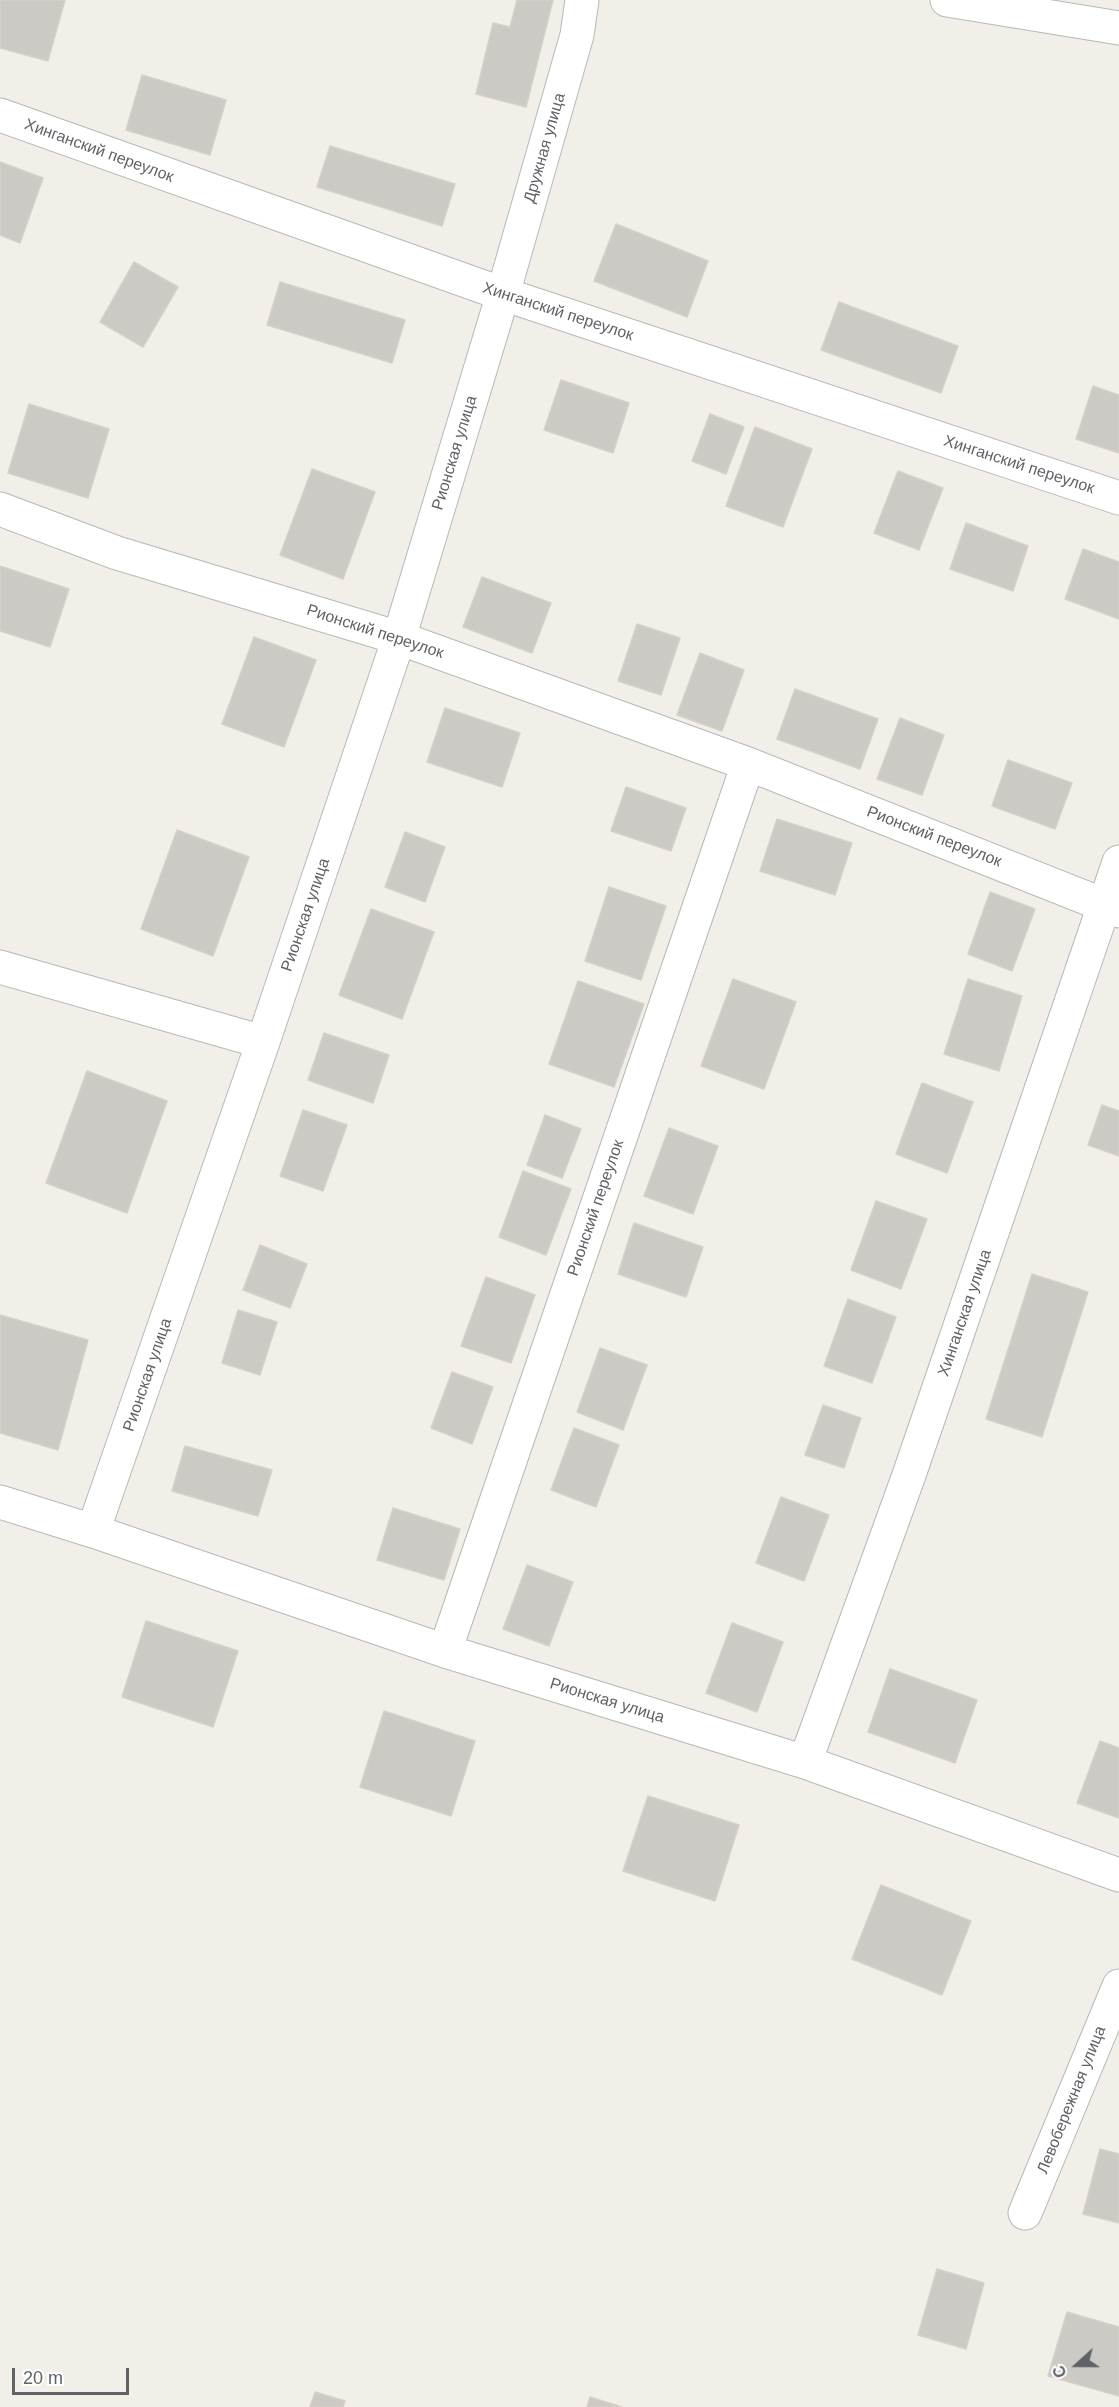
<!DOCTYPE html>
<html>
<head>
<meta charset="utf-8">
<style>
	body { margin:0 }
	#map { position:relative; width:1119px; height:2407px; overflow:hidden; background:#f1efe8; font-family:Helvetica,sans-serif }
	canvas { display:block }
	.north { position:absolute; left:1047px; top:2335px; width:60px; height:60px; -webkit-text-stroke:4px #fff; paint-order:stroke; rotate:249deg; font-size:16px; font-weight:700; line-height:24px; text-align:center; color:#5f6368 }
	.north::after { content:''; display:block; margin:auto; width:21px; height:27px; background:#5f6368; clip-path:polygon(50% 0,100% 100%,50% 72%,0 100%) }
	.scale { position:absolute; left:12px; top:2368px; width:117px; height:27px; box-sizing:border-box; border:3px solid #5f6368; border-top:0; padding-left:8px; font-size:18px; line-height:21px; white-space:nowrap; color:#5f6368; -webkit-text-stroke:4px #fff; paint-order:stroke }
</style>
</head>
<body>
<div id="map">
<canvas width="1119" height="2407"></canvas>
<div class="north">С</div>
<div class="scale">20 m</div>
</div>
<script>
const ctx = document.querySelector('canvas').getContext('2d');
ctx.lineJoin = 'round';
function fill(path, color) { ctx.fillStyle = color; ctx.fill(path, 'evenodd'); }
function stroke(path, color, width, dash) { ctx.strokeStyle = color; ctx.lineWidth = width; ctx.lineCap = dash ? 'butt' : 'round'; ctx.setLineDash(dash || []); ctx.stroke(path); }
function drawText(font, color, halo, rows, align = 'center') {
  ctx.font = font + ' Helvetica,sans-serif'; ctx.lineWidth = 6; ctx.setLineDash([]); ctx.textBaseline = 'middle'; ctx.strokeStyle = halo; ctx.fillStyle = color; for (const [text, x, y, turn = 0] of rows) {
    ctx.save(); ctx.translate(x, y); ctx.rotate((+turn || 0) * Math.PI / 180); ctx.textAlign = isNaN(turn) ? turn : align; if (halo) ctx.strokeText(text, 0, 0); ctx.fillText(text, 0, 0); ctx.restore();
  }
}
const building = new Path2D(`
	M 0,0 L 65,0 L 48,61 L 0,48 Z
	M 517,0 L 553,0 L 526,107 L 476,94 L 493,23 L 510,27 Z
	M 142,75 L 226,100 L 210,155 L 126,130 Z
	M 330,146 L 455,184 L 442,226 L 317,187 Z
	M 0,162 L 43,178 L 20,243 L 0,235 Z
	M 616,224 L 708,261 L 687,317 L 594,281 Z
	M 134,262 L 178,287 L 143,347 L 100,322 Z
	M 280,282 L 405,320 L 392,363 L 267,325 Z
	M 839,302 L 958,346 L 941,393 L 821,350 Z
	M 561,380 L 629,403 L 613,453 L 544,430 Z
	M 1093,386 L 1119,395 L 1119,453 L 1076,439 Z
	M 29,404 L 109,429 L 88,498 L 8,473 Z
	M 710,414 L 744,427 L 726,474 L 692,461 Z
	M 755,427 L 812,449 L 783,527 L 726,506 Z
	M 312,469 L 375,492 L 343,579 L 280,555 Z
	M 898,471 L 943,488 L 919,550 L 874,533 Z
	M 966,523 L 1028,546 L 1013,591 L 950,569 Z
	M 1083,549 L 1119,562 L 1119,619 L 1065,599 Z
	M 0,566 L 69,589 L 50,647 L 0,631 Z
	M 482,577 L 551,603 L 532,653 L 463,627 Z
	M 637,624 L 680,638 L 661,695 L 618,681 Z
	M 254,637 L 316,660 L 284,747 L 222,724 Z
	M 700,653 L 744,670 L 722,731 L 677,715 Z
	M 795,689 L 878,719 L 860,769 L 777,739 Z
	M 445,708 L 520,733 L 502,787 L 427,762 Z
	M 900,718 L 944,735 L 922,795 L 877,779 Z
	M 1008,760 L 1072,783 L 1055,829 L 992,806 Z
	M 626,787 L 686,808 L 671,851 L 611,831 Z
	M 777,819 L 852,843 L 835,895 L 760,871 Z
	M 177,830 L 249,857 L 213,956 L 141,929 Z
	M 405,832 L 445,847 L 425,902 L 385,887 Z
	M 609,887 L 666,906 L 641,980 L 585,961 Z
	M 990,892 L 1035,909 L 1012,971 L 968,954 Z
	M 371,909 L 434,932 L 402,1019 L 339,995 Z
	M 733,979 L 796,1002 L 764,1089 L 701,1066 Z
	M 968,979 L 1022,996 L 999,1071 L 944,1054 Z
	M 578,981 L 644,1004 L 614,1087 L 549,1064 Z
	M 324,1033 L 389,1055 L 373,1103 L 308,1080 Z
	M 87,1071 L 167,1101 L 127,1213 L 46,1183 Z
	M 922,1083 L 973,1102 L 947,1173 L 896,1154 Z
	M 1102,1105 L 1119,1111 L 1119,1156 L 1088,1145 Z
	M 303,1110 L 347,1125 L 323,1191 L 280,1176 Z
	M 545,1115 L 581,1129 L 562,1178 L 527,1165 Z
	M 669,1128 L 718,1146 L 693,1214 L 644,1196 Z
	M 523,1171 L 571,1189 L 546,1255 L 499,1237 Z
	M 876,1201 L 927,1219 L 901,1289 L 851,1270 Z
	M 634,1223 L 703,1247 L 686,1297 L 618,1274 Z
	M 260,1245 L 307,1264 L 290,1308 L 243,1290 Z
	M 1032,1274 L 1088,1292 L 1042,1437 L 986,1419 Z
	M 486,1277 L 535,1295 L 511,1363 L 461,1346 Z
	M 848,1299 L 896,1317 L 872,1383 L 824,1366 Z
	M 238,1310 L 277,1322 L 260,1375 L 222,1363 Z
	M 0,1315 L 88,1340 L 58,1450 L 0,1433 Z
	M 600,1348 L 647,1365 L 623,1430 L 577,1412 Z
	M 452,1372 L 493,1387 L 472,1444 L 431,1428 Z
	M 823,1405 L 861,1418 L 844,1468 L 805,1455 Z
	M 574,1428 L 619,1445 L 596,1507 L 551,1490 Z
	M 185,1446 L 272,1470 L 258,1516 L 172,1491 Z
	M 781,1497 L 829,1515 L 804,1581 L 756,1563 Z
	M 393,1508 L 460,1529 L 444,1580 L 377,1560 Z
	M 527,1565 L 573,1582 L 549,1646 L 503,1629 Z
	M 146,1621 L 238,1651 L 213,1727 L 122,1697 Z
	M 732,1623 L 783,1642 L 757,1712 L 706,1693 Z
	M 890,1669 L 977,1700 L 955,1763 L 868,1732 Z
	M 384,1711 L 475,1741 L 451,1816 L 360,1787 Z
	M 1100,1741 L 1119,1748 L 1119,1818 L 1077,1803 Z
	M 648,1796 L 739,1825 L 715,1901 L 623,1871 Z
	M 881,1885 L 971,1921 L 942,1995 L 852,1959 Z
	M 1100,2149 L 1119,2154 L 1119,2223 L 1083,2214 Z
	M 937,2269 L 984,2283 L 966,2349 L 918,2335 Z
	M 1067,2312 L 1119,2327 L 1119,2396 L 1048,2376 Z
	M 315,2392 L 345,2401 L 343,2407 L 310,2407 Z
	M 590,2397 L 622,2407 L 587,2407 Z`);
const minor = new Path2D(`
	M 947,0 L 1119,28
	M 0,115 L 503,294 L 1119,498
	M 0,509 L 117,553 L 399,638 L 748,764 L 1119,911
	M 0,967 L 263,1042
	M 0,1502 L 93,1531 L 445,1651 L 805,1762 L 1119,1875
	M 93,1531 L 263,1042 L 399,638 L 503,294 L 577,35 L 582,0
	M 445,1651 L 748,764
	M 805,1762 L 909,1475 L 1119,862
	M 1025,2213 L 1119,1986`);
const streetNames = [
	["Дружная улица",545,148,-74],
	["Хинганский переулок",99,151,20],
	["Хинганский переулок",558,312,18],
	["Рионская улица",455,453,-73],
	["Хинганский переулок",1019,465,18],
	["Рионский переулок",375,632,18],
	["Рионский переулок",934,837,21],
	["Рионская улица",306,915,-71],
	["Рионский переулок",596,1208,-71],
	["Хинганская улица",965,1313,-71],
	["Рионская улица",148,1375,-71],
	["Рионская улица",607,1701,17],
	["Левобережная улица",1072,2100,-68]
];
fill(building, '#cccac5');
stroke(building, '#d6d1c6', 1.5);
stroke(minor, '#b5b8bc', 35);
stroke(minor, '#fff', 33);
drawText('16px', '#5f6368', '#fff', streetNames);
</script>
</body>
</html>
